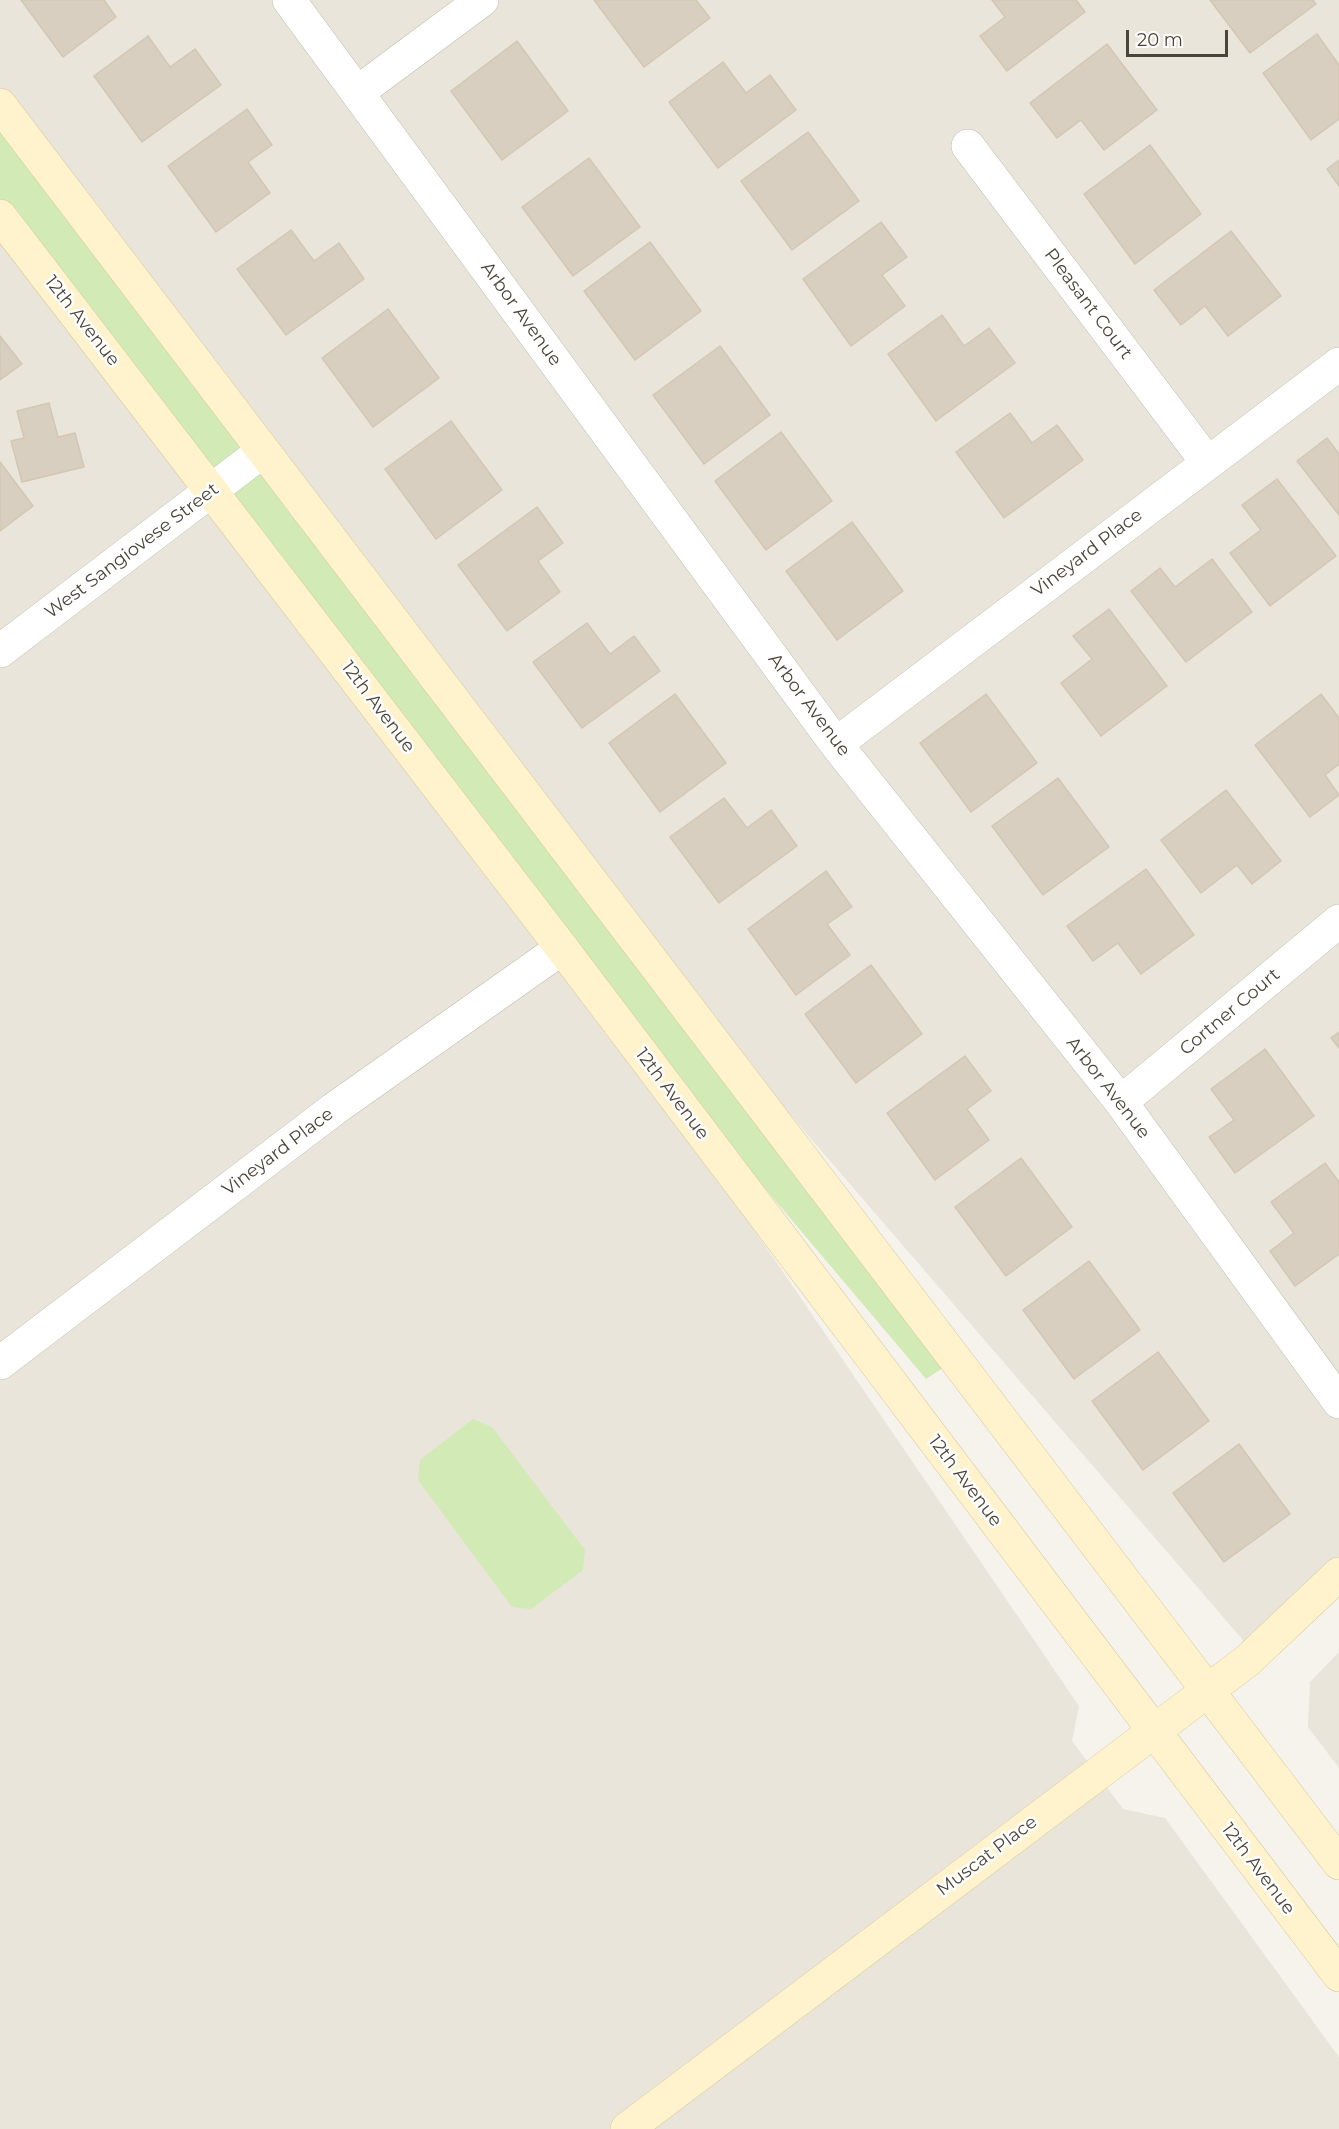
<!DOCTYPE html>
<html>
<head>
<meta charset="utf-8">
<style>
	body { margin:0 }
	#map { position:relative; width:1339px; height:2129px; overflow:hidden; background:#f6f3ec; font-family:Montserrat,sans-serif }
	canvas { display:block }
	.scale { position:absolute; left:1126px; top:30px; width:102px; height:27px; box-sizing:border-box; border:3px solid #4b4439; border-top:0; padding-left:8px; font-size:18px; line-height:21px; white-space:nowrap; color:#4b4439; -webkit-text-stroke:4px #fff; paint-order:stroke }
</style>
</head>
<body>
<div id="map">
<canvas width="1339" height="2129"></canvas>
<div class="scale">20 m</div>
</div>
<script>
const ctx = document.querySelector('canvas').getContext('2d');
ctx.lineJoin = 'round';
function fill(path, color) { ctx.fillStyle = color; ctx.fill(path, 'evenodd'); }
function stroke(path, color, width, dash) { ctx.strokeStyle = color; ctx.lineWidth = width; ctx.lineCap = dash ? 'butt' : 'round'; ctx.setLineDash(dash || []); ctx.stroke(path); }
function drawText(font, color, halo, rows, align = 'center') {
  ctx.font = font + ' Montserrat,sans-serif'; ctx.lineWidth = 5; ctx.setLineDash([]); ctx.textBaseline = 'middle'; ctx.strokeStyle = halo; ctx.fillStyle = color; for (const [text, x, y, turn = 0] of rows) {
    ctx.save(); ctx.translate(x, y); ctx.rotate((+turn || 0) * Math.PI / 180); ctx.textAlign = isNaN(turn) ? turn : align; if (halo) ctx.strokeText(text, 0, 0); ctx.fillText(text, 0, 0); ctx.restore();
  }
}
const residential = new Path2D(`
	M 0,0 L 1339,0 L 1339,1574 L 1255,1654 L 606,901 L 0,106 Z
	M 0,216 L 562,948 L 1079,1706 L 1072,1741 L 1123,1809 L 1165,1818 L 1339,2057 L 1339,2129 L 0,2129 Z
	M 1339,1652 L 1339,1768 L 1308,1727 L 1310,1682 Z`);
const green = new Path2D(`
	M 0,105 L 944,1367 L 926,1379 L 562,948 L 0,216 Z
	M 473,1419 L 492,1427 L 585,1550 L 583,1570 L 531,1609 L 512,1607 L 418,1480 L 420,1460 Z`);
const building = new Path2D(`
	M 21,0 L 104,0 L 116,17 L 63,57 Z
	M 594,0 L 696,0 L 710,18 L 644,67 Z
	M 992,0 L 1076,0 L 1085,12 L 1007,71 L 980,36 L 1005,17 Z
	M 1210,0 L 1313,0 L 1316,4 L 1250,53 Z
	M 1317,34 L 1339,65 L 1339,119 L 1311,140 L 1263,73 Z
	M 148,36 L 170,67 L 195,49 L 221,85 L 142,142 L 94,76 Z
	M 517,41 L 568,111 L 502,160 L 451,91 Z
	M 1107,44 L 1157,110 L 1104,150 L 1081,120 L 1057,138 L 1030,103 Z
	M 723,62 L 746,93 L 770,75 L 796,110 L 718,168 L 669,102 Z
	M 247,109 L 272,145 L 248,162 L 270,193 L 216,232 L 168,166 Z
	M 808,132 L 859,201 L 792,250 L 741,181 Z
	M 1150,145 L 1201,214 L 1135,264 L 1084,194 Z
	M 589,158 L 640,227 L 573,276 L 522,207 Z
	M 1339,160 L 1339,186 L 1327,169 Z
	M 881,222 L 907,257 L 882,275 L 905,306 L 851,346 L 803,279 Z
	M 291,230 L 314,261 L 339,243 L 364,279 L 286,335 L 237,269 Z
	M 1231,231 L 1281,296 L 1228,336 L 1205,306 L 1181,325 L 1154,290 Z
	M 650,242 L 701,311 L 635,360 L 584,291 Z
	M 388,309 L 439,378 L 373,427 L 322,358 Z
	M 942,315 L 964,346 L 989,328 L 1015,363 L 936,421 L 888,354 Z
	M 0,336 L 22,364 L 0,380 Z
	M 720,346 L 770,415 L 704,464 L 653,395 Z
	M 49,403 L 58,437 L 75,433 L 84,467 L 22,482 L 11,441 L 24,438 L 17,411 Z
	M 1010,413 L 1032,443 L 1057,425 L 1083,460 L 1004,518 L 956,452 Z
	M 451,421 L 502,490 L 436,539 L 385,469 Z
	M 781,432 L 832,501 L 766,550 L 715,481 Z
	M 1327,438 L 1339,454 L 1339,515 L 1297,461 Z
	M 0,462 L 33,506 L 0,531 Z
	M 1277,479 L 1336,556 L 1270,606 L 1230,553 L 1261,530 L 1242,505 Z
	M 537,507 L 563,543 L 538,561 L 560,592 L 507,631 L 458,565 Z
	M 852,522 L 903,591 L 837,640 L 786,571 Z
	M 1212,559 L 1252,612 L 1186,662 L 1131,591 L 1160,568 L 1175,587 Z
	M 1109,609 L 1167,686 L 1101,736 L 1061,683 L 1092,659 L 1073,636 Z
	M 587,623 L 610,654 L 634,636 L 660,671 L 582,728 L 533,662 Z
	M 675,694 L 726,763 L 660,812 L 609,743 Z
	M 986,694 L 1037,763 L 971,812 L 920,743 Z
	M 1321,694 L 1339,718 L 1339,764 L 1325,775 L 1339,795 L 1310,817 L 1255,745 Z
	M 1058,778 L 1109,847 L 1043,895 L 992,826 Z
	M 1226,790 L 1281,861 L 1252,884 L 1237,865 L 1201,893 L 1161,840 Z
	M 724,798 L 747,828 L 771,810 L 797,846 L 719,903 L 670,837 Z
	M 1146,869 L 1194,935 L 1141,974 L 1118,943 L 1093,961 L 1067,926 Z
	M 826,871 L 852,907 L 827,924 L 850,955 L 796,995 L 748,929 Z
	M 871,965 L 922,1034 L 856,1083 L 805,1014 Z
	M 1339,1032 L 1339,1048 L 1331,1038 Z
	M 1265,1049 L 1314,1116 L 1235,1173 L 1209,1137 L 1234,1120 L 1211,1089 Z
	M 965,1056 L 991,1091 L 967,1109 L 989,1140 L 935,1180 L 887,1113 Z
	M 1021,1158 L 1072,1227 L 1006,1276 L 955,1207 Z
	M 1325,1163 L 1339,1182 L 1339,1254 L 1295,1286 L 1270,1251 L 1294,1233 L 1271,1202 Z
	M 1089,1261 L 1140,1330 L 1074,1379 L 1023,1310 Z
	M 1158,1352 L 1209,1421 L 1143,1470 L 1092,1401 Z
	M 1239,1444 L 1290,1514 L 1224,1562 L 1173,1493 Z`);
const street = new Path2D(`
	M 289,0 L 836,744 L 1121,1102 L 1339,1402
	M 358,92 L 482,0
	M 968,146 L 1207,462
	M 0,651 L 263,451
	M 836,744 L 1339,364
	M 1121,1102 L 1339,921
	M 0,1363 L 334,1109 L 562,948`);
const secondary = new Path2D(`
	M 0,105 L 1339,1863
	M 0,216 L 562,948 L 1339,1975
	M 627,2129 L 1247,1661 L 1339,1574`);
const streetNames = [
	["Pleasant Court",1088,304,53],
	["Arbor Avenue",521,314,54],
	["12th Avenue",82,321,52],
	["West Sangiovese Street",132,551,-37],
	["Vineyard Place",1087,553,-37],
	["Arbor Avenue",809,705,53],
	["12th Avenue",378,707,53],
	["Cortner Court",1230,1012,-40],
	["Arbor Avenue",1108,1088,52],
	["12th Avenue",672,1094,53],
	["Vineyard Place",278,1152,-37],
	["12th Avenue",965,1481,53],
	["Muscat Place",987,1856,-37],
	["12th Avenue",1258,1869,53]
];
fill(residential, '#eae5da');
fill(green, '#d2eab5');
fill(building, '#d8cfc1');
stroke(building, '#d3c7b4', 1.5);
stroke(street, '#c2bbae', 34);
stroke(secondary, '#d6c79b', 34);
stroke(street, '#fff', 33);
stroke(secondary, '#fff3cd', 33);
drawText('18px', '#4b4439', '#fff', streetNames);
</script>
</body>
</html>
